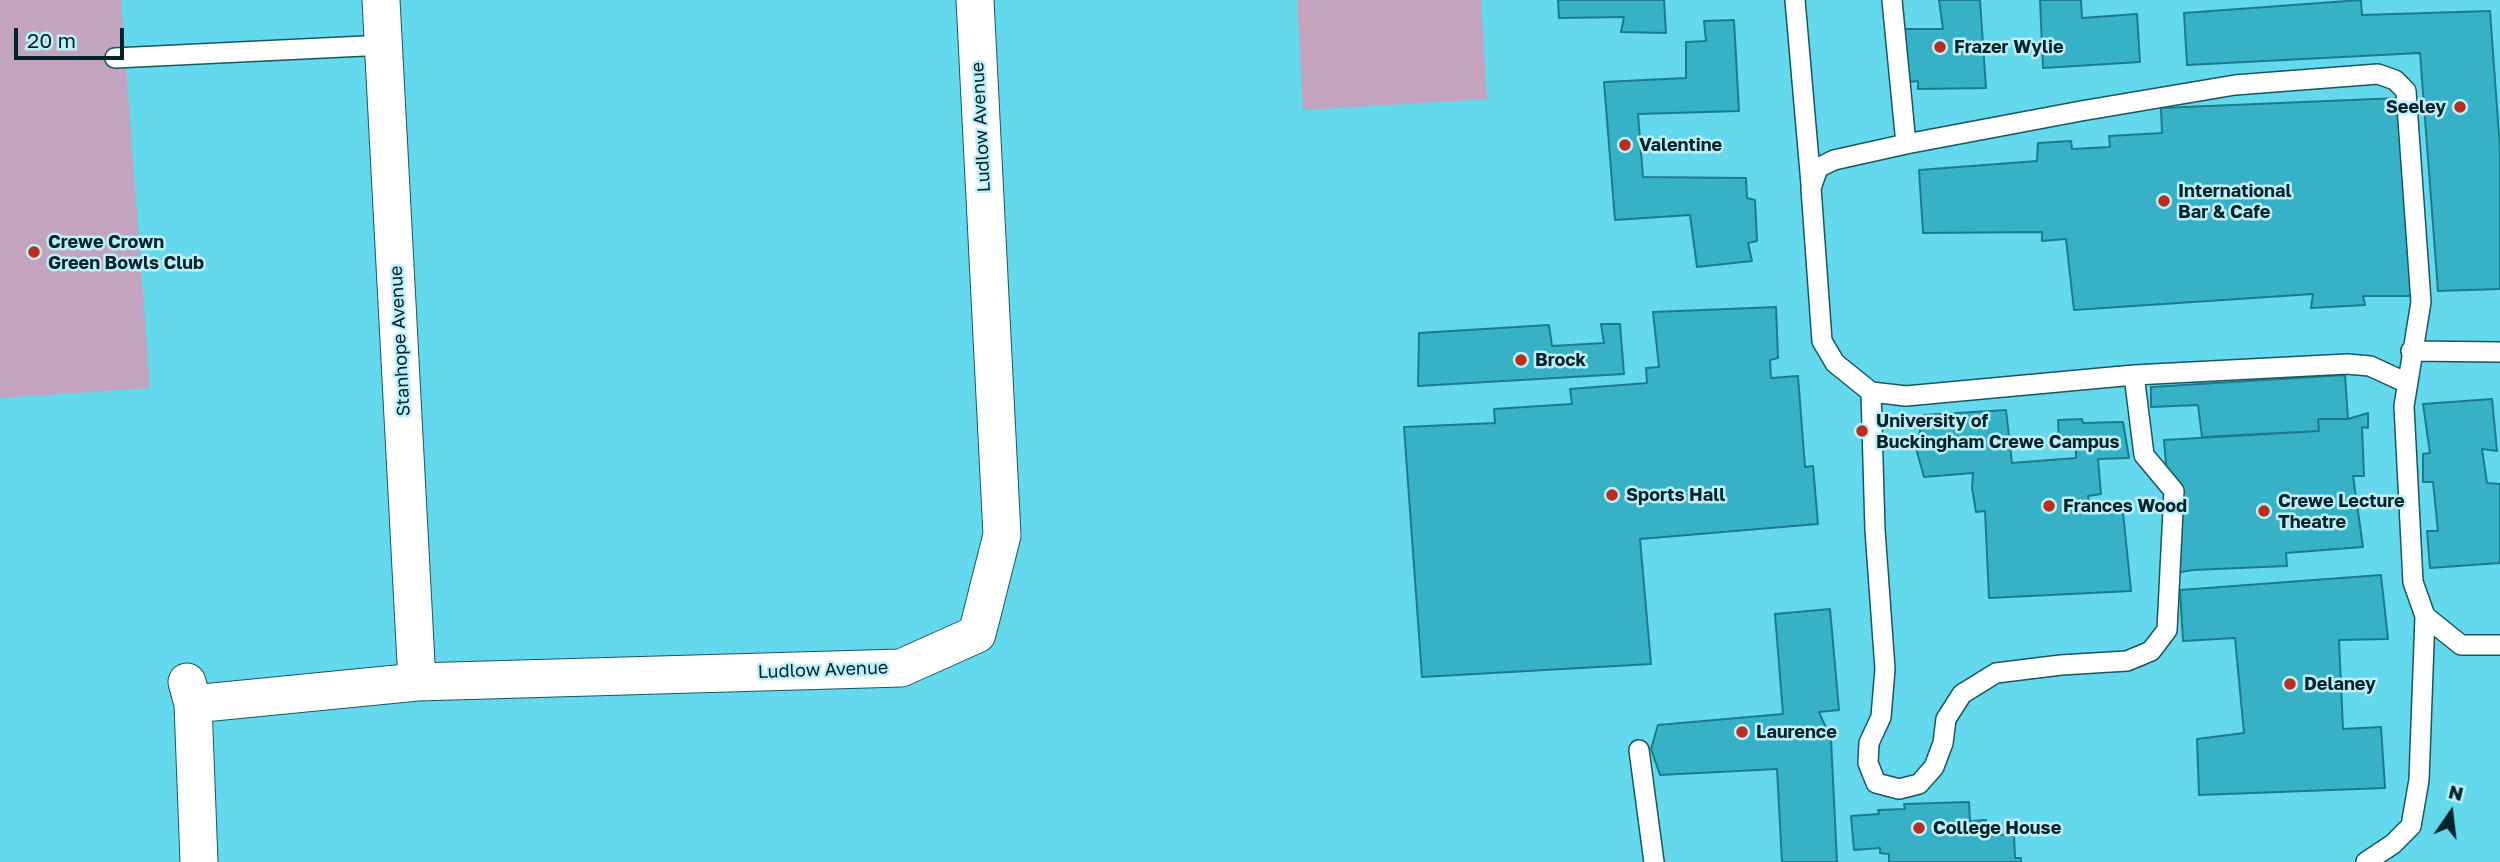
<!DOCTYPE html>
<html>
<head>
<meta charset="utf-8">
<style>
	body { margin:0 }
	#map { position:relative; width:2500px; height:862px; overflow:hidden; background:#64d8ed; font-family:"Golos Text",sans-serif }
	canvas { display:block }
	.north { position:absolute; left:2416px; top:778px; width:70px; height:70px; -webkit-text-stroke:5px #bdf0fa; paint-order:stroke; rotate:14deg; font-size:19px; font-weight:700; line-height:28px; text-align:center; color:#00242a }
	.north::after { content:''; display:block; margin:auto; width:24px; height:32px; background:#00242a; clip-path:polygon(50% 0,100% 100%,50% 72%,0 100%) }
	.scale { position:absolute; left:14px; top:28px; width:110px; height:32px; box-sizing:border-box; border:4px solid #00242a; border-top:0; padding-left:9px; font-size:21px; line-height:24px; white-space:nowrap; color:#00242a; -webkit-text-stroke:5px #bdf0fa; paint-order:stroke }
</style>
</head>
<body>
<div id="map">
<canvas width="2500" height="862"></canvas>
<div class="north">N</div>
<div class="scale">20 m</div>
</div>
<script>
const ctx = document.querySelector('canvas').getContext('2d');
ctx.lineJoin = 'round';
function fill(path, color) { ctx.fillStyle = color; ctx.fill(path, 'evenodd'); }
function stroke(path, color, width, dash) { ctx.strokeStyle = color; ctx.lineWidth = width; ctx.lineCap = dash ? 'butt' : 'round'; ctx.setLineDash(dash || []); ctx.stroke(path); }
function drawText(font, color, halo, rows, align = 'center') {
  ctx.font = font + ' "Golos Text",sans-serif'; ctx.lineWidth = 5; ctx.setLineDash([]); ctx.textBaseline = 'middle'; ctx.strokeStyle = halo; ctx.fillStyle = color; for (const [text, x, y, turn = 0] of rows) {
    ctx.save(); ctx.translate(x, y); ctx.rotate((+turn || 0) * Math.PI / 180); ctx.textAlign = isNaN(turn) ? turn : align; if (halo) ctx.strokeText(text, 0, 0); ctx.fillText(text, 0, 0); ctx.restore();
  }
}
const green = new Path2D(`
	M 0,0 L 121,0 L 150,388 L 0,398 Z
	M 1297,0 L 1481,0 L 1487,99 L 1303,110 Z`);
const building = new Path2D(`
	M 1558,0 L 1664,0 L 1666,33 L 1621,32 L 1624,17 L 1559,18 Z
	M 1939,0 L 1980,0 L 1986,88 L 1918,89 L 1918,81 L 1900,83 L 1895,29 L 1943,29 Z
	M 2040,0 L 2081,0 L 2082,18 L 2137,14 L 2140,62 L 2043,68 Z
	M 2361,0 L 2362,15 L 2490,11 L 2500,149 L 2500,289 L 2438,291 L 2420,53 L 2187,65 L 2184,13 Z
	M 1734,20 L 1739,111 L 1638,114 L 1643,177 L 1746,178 L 1747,198 L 1755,200 L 1757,241 L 1748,243 L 1752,261 L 1697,267 L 1690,215 L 1615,220 L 1604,82 L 1686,78 L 1686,42 L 1706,41 L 1704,21 Z
	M 2398,98 L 2414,296 L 2363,296 L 2365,305 L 2311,308 L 2313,294 L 2074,310 L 2066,239 L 2042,241 L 2042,232 L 1923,233 L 1919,170 L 2037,161 L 2038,143 L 2071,141 L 2072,149 L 2110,147 L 2109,136 L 2162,133 L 2161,108 Z
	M 1776,307 L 1778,358 L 1770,360 L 1771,378 L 1798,376 L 1805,467 L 1813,466 L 1818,524 L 1640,539 L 1651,664 L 1422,677 L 1404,427 L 1495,423 L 1494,409 L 1572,404 L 1570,389 L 1647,383 L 1646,368 L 1659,367 L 1653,312 Z
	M 1601,324 L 1620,324 L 1624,374 L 1418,386 L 1419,333 L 1549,325 L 1552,346 L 1604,343 Z
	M 2345,375 L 2348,419 L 2318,419 L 2319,431 L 2202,437 L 2198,405 L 2151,407 L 2151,387 Z
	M 2492,399 L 2497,451 L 2482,449 L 2487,483 L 2500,484 L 2500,563 L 2430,568 L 2427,531 L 2438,531 L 2433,482 L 2423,482 L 2423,454 L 2430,453 L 2423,404 Z
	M 2006,410 L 2012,463 L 2076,458 L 2076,444 L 2059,443 L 2058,420 L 2082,419 L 2083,423 L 2123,422 L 2129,458 L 2098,459 L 2101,494 L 2088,496 L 2089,502 L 2122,502 L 2131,591 L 1989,598 L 1985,511 L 1976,512 L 1972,488 L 1973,473 L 1924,477 L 1916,448 L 1924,415 Z
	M 2368,413 L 2368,428 L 2362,427 L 2364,476 L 2353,476 L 2363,547 L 2286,553 L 2287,566 L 2193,570 L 2175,573 L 2164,440 L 2319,431 L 2318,419 L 2348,419 Z
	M 2381,575 L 2388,639 L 2339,640 L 2343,729 L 2381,727 L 2385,788 L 2199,795 L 2197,739 L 2244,733 L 2235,638 L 2183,641 L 2180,590 Z
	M 1830,609 L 1839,710 L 1819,712 L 1831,739 L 1837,862 L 1782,862 L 1777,769 L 1660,775 L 1651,749 L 1658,725 L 1783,714 L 1775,614 Z
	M 1969,802 L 1970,821 L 1986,820 L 1987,836 L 2014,834 L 2015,858 L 2021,858 L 2021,862 L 1889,862 L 1889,854 L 1880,853 L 1880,848 L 1854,850 L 1851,816 L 1879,814 L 1878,810 L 1905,809 L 1904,804 Z`);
const lane = new Path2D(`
	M 1795,0 L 1811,184
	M 1892,0 L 1906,144
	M 115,58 L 385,45
	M 2411,351 L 2500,352
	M 2407,383 L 2370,366 L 2347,364 L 2134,375 L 1906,396 L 1871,392 L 1835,363 L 1822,341 L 1811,188 L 1818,168 L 1834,160 L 1906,144 L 2081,111 L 2235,85 L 2378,74 L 2395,80 L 2406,91 L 2421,302 L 2404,406 L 2413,582 L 2425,616 L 2461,645 L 2500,645
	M 1871,392 L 1875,530 L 1885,669 L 1881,717 L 1869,743 L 1868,763 L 1876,783 L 1899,789 L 1919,784 L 1934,767 L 1943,743 L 1946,719 L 1962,694 L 1996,673 L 2061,665 L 2127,661 L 2151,651 L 2167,630 L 2174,491 L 2144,455 L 2134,375
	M 1639,750 L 1654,862
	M 2366,862 L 2393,844 L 2411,826 L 2419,780 L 2425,616`);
const street = new Path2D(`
	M 381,0 L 417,682
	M 187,682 L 193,704 L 199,862
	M 193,704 L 417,682 L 901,668 L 977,634 L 1002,535 L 975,0`);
const markers = [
	[1940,47,7,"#bb2e1b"],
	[2460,107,7,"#bb2e1b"],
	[1625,145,7,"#bb2e1b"],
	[2164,201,7,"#bb2e1b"],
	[34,252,7,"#bb2e1b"],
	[1521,360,7,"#bb2e1b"],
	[1862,431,7,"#bb2e1b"],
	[1612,495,7,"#bb2e1b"],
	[2049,506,7,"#bb2e1b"],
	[2264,511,7,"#bb2e1b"],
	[2290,684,7,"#bb2e1b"],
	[1742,732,7,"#bb2e1b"],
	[1919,828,7,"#bb2e1b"]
];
const poiNames = [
	["Frazer Wylie",1954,47],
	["Seeley",2446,107,"right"],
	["Valentine",1639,145],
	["International",2178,191],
	["Bar & Cafe",2178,212],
	["Crewe Crown",48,242],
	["Green Bowls Club",48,263],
	["Brock",1535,360],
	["University of",1876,421],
	["Buckingham Crewe Campus",1876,442],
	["Sports Hall",1626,495],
	["Crewe Lecture",2278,501],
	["Theatre",2278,522],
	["Frances Wood",2063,506],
	["Delaney",2304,684],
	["Laurence",1756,732],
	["College House",1933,828]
];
const streetNames = [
	["Ludlow Avenue",981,127,-93],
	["Stanhope Avenue",400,341,-93],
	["Ludlow Avenue",823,670,-2]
];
fill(green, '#c3a3be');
fill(building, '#37b1c5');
stroke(building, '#1c7b8b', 2);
stroke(lane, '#175762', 22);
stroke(street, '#175762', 39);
stroke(lane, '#fff', 19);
stroke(street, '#fff', 37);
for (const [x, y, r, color] of markers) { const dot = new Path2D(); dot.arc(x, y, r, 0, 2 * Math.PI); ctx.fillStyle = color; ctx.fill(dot); stroke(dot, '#bdf0fa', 2.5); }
drawText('bold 18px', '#00242a', '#bdf0fa', poiNames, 'left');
drawText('18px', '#00242a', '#bdf0fa', streetNames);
</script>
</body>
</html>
